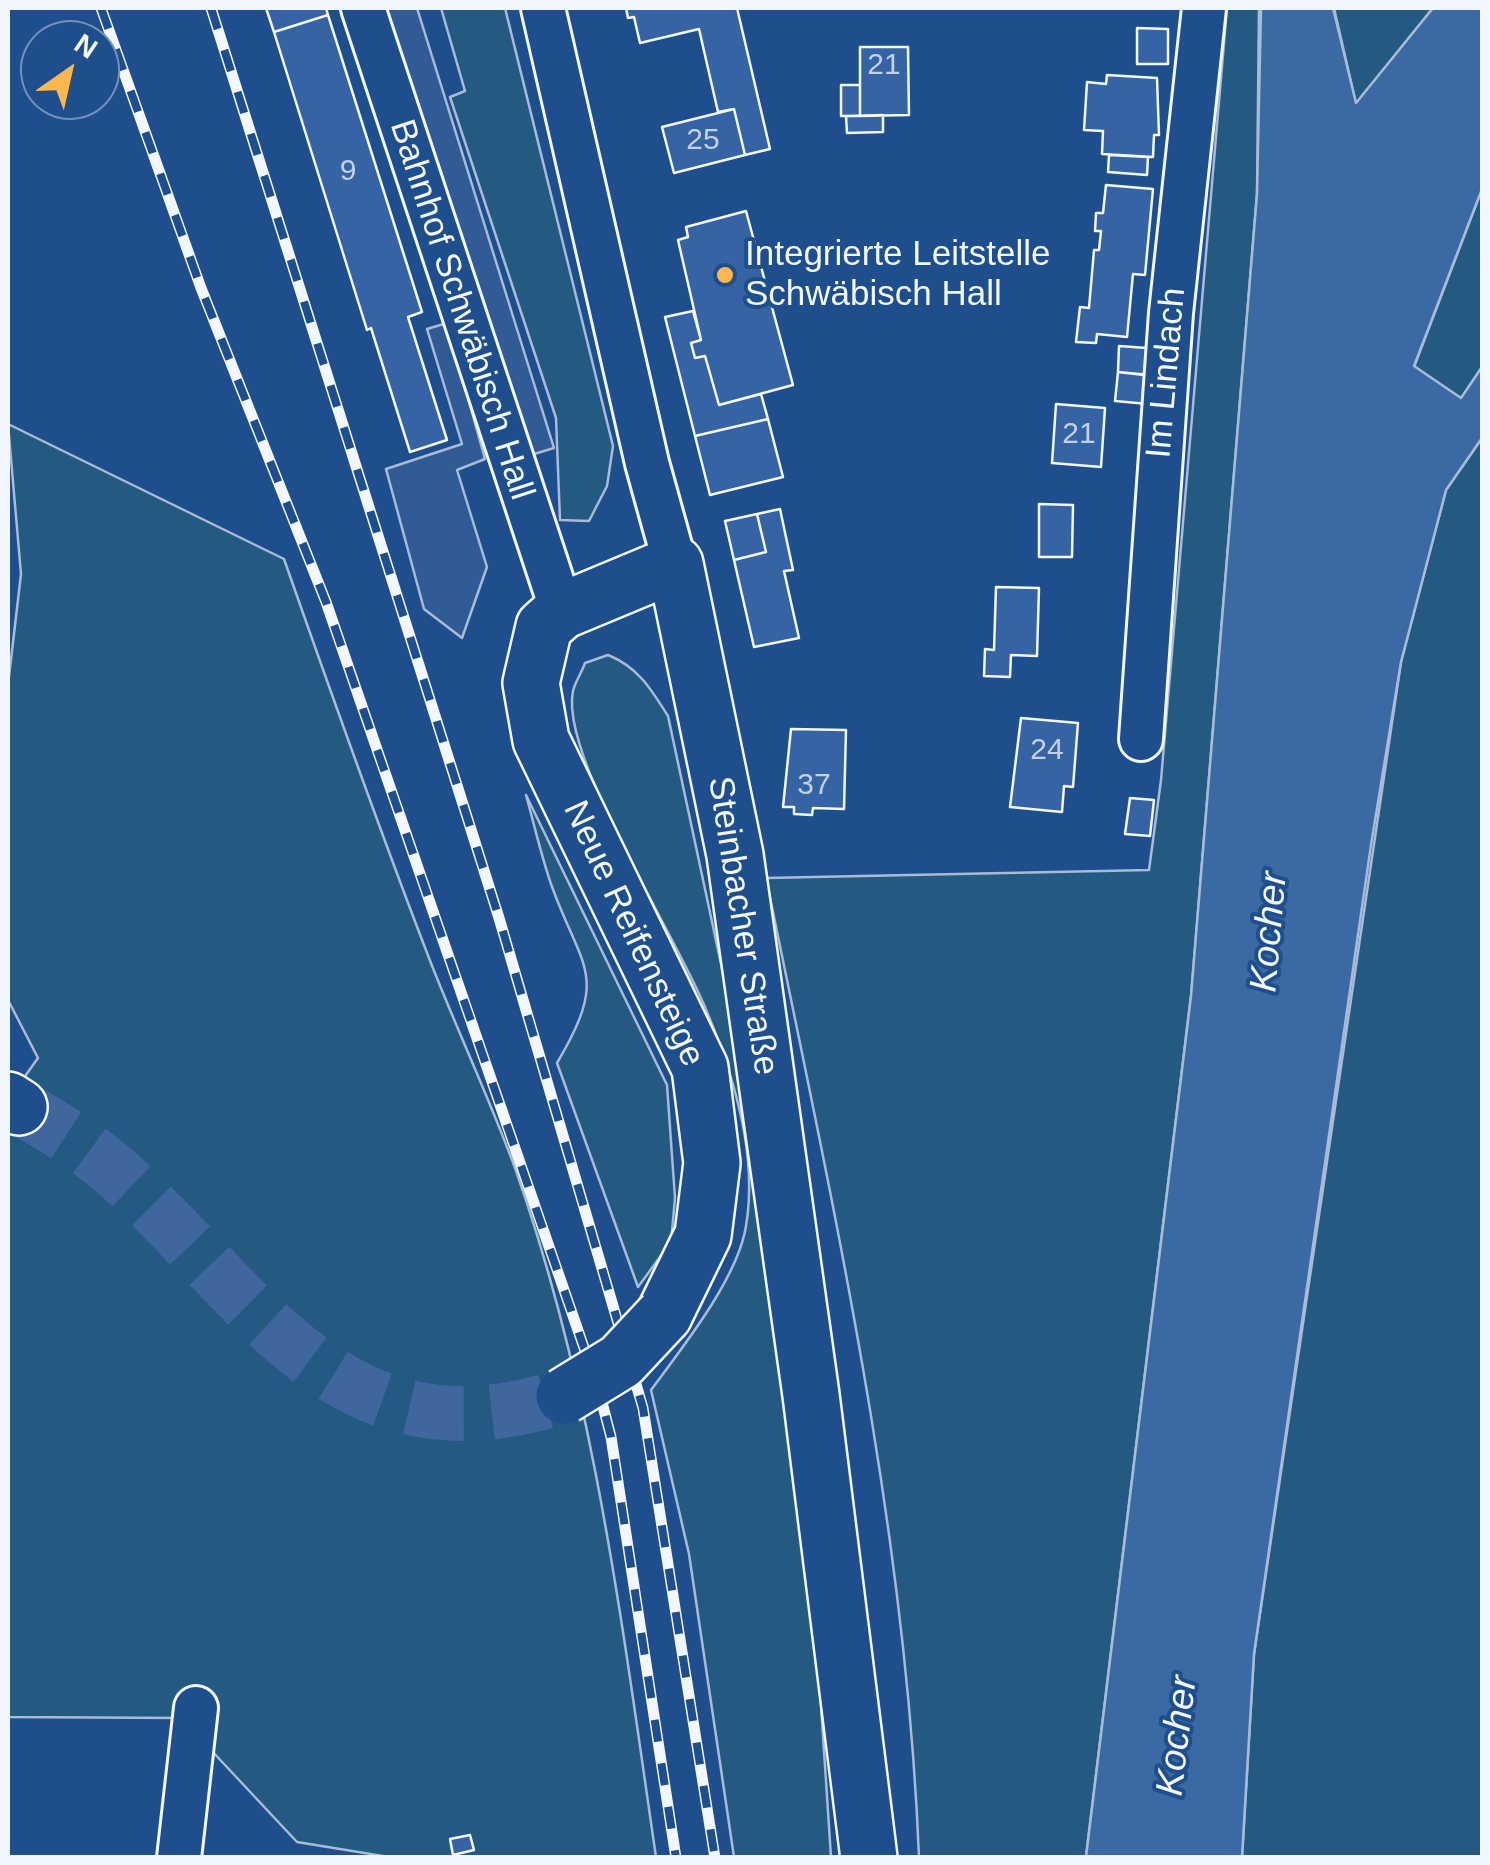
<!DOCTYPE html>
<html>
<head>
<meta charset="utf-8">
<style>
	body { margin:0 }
	#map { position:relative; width:1490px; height:1865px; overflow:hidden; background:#1f4e8c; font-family:Arial,sans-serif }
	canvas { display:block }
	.frame { position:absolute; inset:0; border:10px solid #f2f6ff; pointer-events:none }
	.north { position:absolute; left:20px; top:20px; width:100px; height:100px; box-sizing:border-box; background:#1f4e8c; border:2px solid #7391ba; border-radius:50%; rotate:34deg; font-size:28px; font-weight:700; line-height:40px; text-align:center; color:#f2f6ff }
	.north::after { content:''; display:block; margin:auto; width:35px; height:45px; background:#ffb74d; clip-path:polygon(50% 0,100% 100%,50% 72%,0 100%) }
</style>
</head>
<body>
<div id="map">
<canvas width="1490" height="1865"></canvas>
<div class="frame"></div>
<div class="north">N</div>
</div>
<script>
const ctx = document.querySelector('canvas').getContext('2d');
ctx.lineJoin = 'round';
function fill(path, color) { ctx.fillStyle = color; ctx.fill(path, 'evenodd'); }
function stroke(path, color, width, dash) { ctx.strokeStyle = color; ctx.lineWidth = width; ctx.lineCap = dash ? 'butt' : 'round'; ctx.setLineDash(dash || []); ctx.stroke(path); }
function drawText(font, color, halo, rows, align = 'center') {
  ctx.font = font + ' Arial,sans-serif'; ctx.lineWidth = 8; ctx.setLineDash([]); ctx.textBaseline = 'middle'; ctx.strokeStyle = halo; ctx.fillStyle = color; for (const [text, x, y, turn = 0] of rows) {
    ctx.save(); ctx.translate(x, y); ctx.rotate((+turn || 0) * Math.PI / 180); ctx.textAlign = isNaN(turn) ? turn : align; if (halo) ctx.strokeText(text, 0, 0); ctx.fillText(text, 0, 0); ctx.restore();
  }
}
const green = new Path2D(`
	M 441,8 L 505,8 L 613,446 L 607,486 L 589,521 L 560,520 L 556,418 L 450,97 L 465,91 Z
	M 1227,8 L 1259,8 L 1257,194 L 1191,996 L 1086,1857 L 919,1857 C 906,1527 832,1201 766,878 L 1149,870 L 1161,780 Z
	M 1334,8 L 1433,8 L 1356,104 Z
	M 1482,189 L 1482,367 L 1461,399 L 1414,367 Z
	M 8,424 L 284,559 C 331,693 378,826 429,958 C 456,1028 489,1097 515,1168 C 594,1391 622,1625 656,1857 L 389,1857 L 297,1842 L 181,1718 L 8,1717 L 8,1100 L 38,1058 L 8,1000 L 8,685 L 21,574 Z
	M 1482,438 L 1482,1857 L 1242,1858 L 1254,1654 L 1401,662 L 1446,490 Z
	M 608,655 C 638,667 651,689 668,716 L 758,1137 L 772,1309 L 818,1660 L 831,1857 L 734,1857 L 689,1554 L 651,1390 C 682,1348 738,1278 746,1226 C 758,1155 734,1077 707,1012 C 681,944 559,756 573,691 C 575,682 582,672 585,663 Z
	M 526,795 L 667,1085 L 675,1198 L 671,1242 L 638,1287 L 557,1063 C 610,973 582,971 551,884 C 541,855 534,824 526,795 Z`);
const parking = new Path2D(`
	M 381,8 L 417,8 L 554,448 L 521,458 Z
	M 447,323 L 485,459 L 457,470 L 487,567 L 462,638 L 424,609 L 386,469 L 462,444 L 427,329 Z`);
const water = new Path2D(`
	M 1261,8 L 1333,8 L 1356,103 L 1433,8 L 1482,8 L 1482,189 L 1414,366 L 1461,398 L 1482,367 L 1482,438 L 1446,490 L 1401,662 L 1371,845 L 1254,1654 L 1242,1857 L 1086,1857 L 1191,996 L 1257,194 Z`);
const building = new Path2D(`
	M 266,8 L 326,8 L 328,15 L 274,32 Z
	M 626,8 L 737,8 L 770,149 L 745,155 L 734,109 L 718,112 L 699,29 L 640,43 L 634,17 L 628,18 Z
	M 328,15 L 422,312 L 408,317 L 447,440 L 410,452 L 371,328 L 367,330 L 274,32 Z
	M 1137,28 L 1168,29 L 1168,64 L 1137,64 Z
	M 860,47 L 908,47 L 909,115 L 860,116 Z
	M 1107,75 L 1157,78 L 1159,135 L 1154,135 L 1153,157 L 1102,154 L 1103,131 L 1084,130 L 1087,82 L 1106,84 Z
	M 841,85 L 860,85 L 860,116 L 841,116 Z
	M 734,109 L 745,155 L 674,173 L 662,127 Z
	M 883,115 L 883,132 L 847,133 L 846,116 Z
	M 1109,155 L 1148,157 L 1147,175 L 1108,172 Z
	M 1106,185 L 1153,189 L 1145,275 L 1133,274 L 1127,337 L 1097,334 L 1096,343 L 1076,342 L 1080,307 L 1089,308 L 1094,250 L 1099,250 L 1101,231 L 1095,231 L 1096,213 L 1103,213 Z
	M 746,211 L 793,385 L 719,405 L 705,356 L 695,358 L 691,343 L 701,340 L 678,240 L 688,237 L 686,227 Z
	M 693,311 L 701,340 L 691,343 L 695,358 L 705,356 L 719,405 L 761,394 L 768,419 L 695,436 L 665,317 Z
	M 1119,346 L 1147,348 L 1144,375 L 1118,372 Z
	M 1118,372 L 1150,375 L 1148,404 L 1115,401 Z
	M 1056,404 L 1105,408 L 1101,467 L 1052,463 Z
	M 768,419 L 783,477 L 710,495 L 695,436 Z
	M 1039,504 L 1073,505 L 1072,557 L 1039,557 Z
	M 780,509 L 793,570 L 784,571 L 799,638 L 754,647 L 734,560 L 766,552 L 757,514 Z
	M 757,514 L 766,552 L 734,560 L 725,521 Z
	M 996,587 L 1039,588 L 1037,656 L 1011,655 L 1010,677 L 984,676 L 985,649 L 994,650 Z
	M 1021,718 L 1078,723 L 1073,787 L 1064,786 L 1062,812 L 1010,807 Z
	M 791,729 L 846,730 L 844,809 L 813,808 L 812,815 L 794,814 L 794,807 L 783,807 Z
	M 1130,798 L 1154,800 L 1150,836 L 1125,834 Z
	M 470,1835 L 474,1850 L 453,1855 L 450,1839 Z`);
const majorTunnel = new Path2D(`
	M 19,1107 C 60,1130 97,1153 131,1186 C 267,1315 349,1465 564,1396`);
const minor = new Path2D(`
	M 363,8 L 562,611
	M 543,8 L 647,463 L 675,564
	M 1141,739 L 1171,313 L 1204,8
	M 179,1858 L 196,1708`);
const major = new Path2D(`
	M 8,1100 L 19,1107
	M 664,1315 L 703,1235 L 712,1163 L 700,1068 L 541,740 L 531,683 L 544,627 L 562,611 L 675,564 L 735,855 L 811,1395 L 869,1858`);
const rail = new Path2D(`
	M 101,8 L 201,288 L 326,602 L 599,1391 L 611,1437 L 676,1858
	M 211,8 L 499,918 L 643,1408 L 715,1858`);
const majorBridge = new Path2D(`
	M 564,1396 L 621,1361 L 664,1315`);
const markers = [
	[725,275,10,"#ffb74d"]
];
const numberNames = [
	["21",884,66],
	["25",703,141],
	["9",348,172],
	["21",1079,435],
	["24",1047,751],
	["37",814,786]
];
const poiNames = [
	["Integrierte Leitstelle",745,255],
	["Schwäbisch Hall",745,295]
];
const streetNames = [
	["Bahnhof Schwäbisch Hall",461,310,72],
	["Im Lindach",1167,373,-85],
	["Steinbacher Straße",742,926,81],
	["Neue Reifensteige",633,934,65]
];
const waterNames = [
	["Kocher",1270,932,-85],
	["Kocher",1178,1736,-83]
];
fill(green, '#245a82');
stroke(green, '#a8bbd7', 2.5);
fill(parking, '#305b95');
stroke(parking, '#a8bbd7', 2.5);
fill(water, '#3b69a3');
stroke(water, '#a8bbd7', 2.5);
fill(building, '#3563a3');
stroke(building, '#f2f6ff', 2.5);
stroke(majorTunnel, '#3f679d', 55, [55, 28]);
stroke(minor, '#f2f6ff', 48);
stroke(major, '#f2f6ff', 60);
stroke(minor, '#1f4e8c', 42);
stroke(major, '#1f4e8c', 55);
stroke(rail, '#f2f6ff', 11);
stroke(rail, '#1f4e8c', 8, [22]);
stroke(majorBridge, '#f2f6ff', 60, []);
stroke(majorBridge, '#1f4e8c', 55);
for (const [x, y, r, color] of markers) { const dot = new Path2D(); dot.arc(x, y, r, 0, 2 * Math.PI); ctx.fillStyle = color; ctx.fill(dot); stroke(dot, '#1f4e8c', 4); }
drawText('30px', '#c3d1e8', null, numberNames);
drawText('35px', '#f2f6ff', '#1f4e8c', poiNames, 'left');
drawText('35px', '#f2f6ff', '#1f4e8c', streetNames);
drawText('italic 38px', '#f2f6ff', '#1f4e8c', waterNames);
</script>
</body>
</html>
